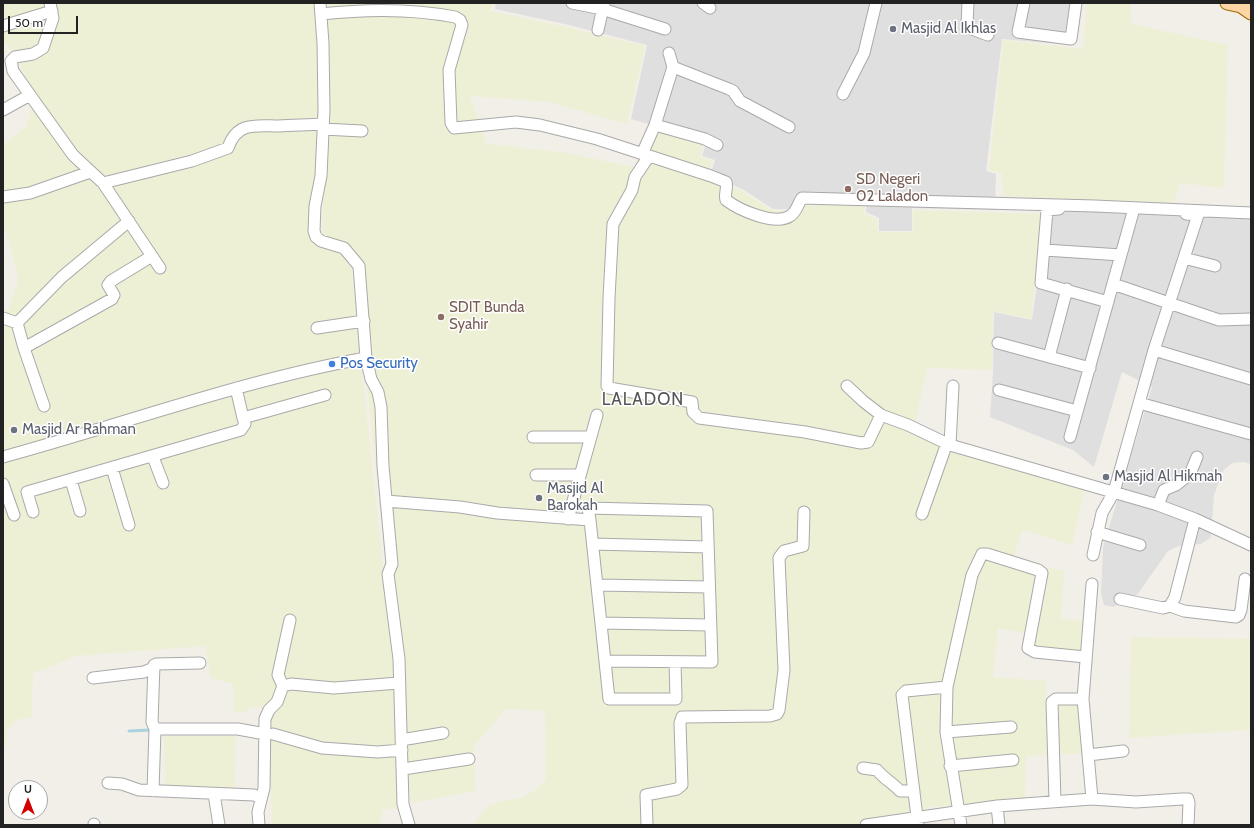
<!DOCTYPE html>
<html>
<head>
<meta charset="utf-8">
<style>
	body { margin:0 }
	#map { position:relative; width:1254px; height:828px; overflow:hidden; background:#f2efe9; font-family:Cabin,sans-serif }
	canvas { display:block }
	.frame { position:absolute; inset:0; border:4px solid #222; pointer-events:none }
	.north { position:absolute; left:8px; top:780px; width:40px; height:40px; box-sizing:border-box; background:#fff; border:1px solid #a7a7a7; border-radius:50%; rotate:0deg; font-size:11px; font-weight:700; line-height:16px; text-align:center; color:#222 }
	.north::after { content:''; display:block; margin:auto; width:14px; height:18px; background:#d40000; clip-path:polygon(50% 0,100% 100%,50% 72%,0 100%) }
	.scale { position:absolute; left:8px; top:16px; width:70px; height:18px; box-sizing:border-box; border:2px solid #222; border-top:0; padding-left:5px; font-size:12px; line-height:14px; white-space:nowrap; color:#222; -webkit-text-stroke:3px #fff; paint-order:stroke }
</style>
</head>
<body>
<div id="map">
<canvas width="1254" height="828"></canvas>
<div class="frame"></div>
<div class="north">U</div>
<div class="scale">50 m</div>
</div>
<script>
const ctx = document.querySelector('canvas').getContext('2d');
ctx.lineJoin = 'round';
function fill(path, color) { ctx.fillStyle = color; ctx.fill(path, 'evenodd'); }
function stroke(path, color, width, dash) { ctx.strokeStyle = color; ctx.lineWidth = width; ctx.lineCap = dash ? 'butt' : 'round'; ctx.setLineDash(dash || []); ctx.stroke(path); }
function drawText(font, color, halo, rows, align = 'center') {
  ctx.font = font + ' Cabin,sans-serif'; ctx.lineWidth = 3; ctx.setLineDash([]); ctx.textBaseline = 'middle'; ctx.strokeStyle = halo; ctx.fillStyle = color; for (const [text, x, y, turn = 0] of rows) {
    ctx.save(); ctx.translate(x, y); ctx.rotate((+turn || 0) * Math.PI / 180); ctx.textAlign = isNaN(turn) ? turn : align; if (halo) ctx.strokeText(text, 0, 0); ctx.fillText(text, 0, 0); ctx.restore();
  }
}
const residential = new Path2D(`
	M 496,3 L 1077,3 L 1071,45 L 1002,39 L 986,171 L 996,174 L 995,210 L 912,208 L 912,231 L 879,231 L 879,218 L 866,212 L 867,200 L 804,203 L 787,209 L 773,209 L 744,190 L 710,175 L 715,160 L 702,156 L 707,141 L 631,119 L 647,45 L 569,25 L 495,9 Z
	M 1045,211 L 1251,215 L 1251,464 L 1244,462 L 1232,463 L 1223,471 L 1214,495 L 1211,537 L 1201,544 L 1179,546 L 1168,551 L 1137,595 L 1113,607 L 1104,605 L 1101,594 L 1103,547 L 1152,387 L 1122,372 L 1094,467 L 1073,450 L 990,417 L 993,372 L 994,312 L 1032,320 L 1044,235 Z`);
const farmland = new Path2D(`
	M 3,3 L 323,3 L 317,240 L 350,256 L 397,701 L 400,701 L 353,253 L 322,240 L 328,3 L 492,3 L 491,11 L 566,27 L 645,46 L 627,124 L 550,102 L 470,96 L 486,144 L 561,152 L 634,167 L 651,127 L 704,142 L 700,157 L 712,161 L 708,175 L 743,192 L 772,210 L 786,211 L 802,206 L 865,202 L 864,214 L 877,219 L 878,232 L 913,232 L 913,210 L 1042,214 L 1031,319 L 993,311 L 992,370 L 927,368 L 914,428 L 1085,487 L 1072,545 L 1023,530 L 1012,561 L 1064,571 L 1061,619 L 1085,621 L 1081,661 L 1027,652 L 1033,635 L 998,628 L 993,677 L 1046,681 L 1047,700 L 1085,697 L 1090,753 L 1026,756 L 1025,800 L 927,807 L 913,825 L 474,825 L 478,817 L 489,806 L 505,800 L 521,798 L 535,790 L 546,779 L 545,711 L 506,709 L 473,748 L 476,791 L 411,803 L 408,772 L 402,810 L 389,809 L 382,810 L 380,825 L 272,825 L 267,708 L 250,707 L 247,711 L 237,713 L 234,711 L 233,684 L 211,678 L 205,646 L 76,656 L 33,674 L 32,717 L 16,720 L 6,732 L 7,746 L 3,747 L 3,311 L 8,311 L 18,280 L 11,247 L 3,224 L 3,145 L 26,127 L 31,112 L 32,95 L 19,61 L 3,39 Z
	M 1087,3 L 1130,4 L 1132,24 L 1228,45 L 1224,188 L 1180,183 L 1173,204 L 1003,196 L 1002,173 L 989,170 L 1003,40 L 1083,49 Z
	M 1131,637 L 1251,639 L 1251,740 L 1249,730 L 1129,738 Z
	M 164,736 L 236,736 L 235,788 L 221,791 L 165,790 Z`);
const stream = new Path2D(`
	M 129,731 L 151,730`);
const minor = new Path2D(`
	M 320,3 L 323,43 L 324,110 L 321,176 L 315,206 L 314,231 L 316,237 L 321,241 L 344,248 L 359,266 L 366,358 L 371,379 L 378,392 L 381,407 L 383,466 L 392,564 L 388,574 L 399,659 L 403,804 L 409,825
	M 572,3 L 602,9 L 665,29
	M 703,3 L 710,8
	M 968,3 L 967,25 L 972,29 L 988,35
	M 1024,3 L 1018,32 L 1071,39 L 1076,3
	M 321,14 C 366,9 410,8 455,17 L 460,20 L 462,25 L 449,70 L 451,123 L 454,128 L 516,122 L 540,125 L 597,139 L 711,176 L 726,182 C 728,188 724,194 726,200 C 739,210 775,226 790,216 C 797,212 798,203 802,198 L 1095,206 L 1251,213
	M 3,26 L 52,11
	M 598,30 L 604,3
	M 673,67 L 729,89 L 733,91 L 740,101 L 789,127
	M 843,94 L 864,53 L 876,3
	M 30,95 L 73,155 L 103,183 L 160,268
	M 3,110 L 30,95 L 13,71 L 11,61 L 15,57 L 33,54 L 43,48 L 53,18 L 50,3
	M 655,125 L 705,139 L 717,145
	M 323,129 L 362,131
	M 642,154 L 655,125 L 673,67 L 669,53
	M 649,156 L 635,177 L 632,190 L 613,224 L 609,298 L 607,386 L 609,388 L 692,402 L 693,412 L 699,418 L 805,432 L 861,443 L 868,442 L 881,415
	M 103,183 L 192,161 L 228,148 C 237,121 257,126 279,126 C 293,125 308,125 322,124
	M 3,197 L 30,193 L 90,172
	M 1059,209 L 1047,210 L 1041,283 L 1108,302
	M 1045,250 L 1121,255
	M 1184,258 L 1215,266
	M 1113,284 L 1219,320 L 1251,319
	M 3,318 L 17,323
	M 317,328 L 364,321
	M 998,343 L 1090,368
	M 24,348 L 112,299 L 114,295 L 108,285 L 111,281 L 152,256
	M 1154,350 L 1251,379
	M 1049,357 L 1067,289
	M 847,386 L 863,401 L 881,415 L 908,425 L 950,445 L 1158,505 L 1195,519 L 1251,545
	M 236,388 L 243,418
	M 999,390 L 1077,411
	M 1139,403 L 1251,434
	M 44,406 L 24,348 L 17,323 L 62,277 L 129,221
	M 533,437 L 591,437
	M 1070,437 L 1133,212
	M 950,445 L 953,386
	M 3,457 C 124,424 243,380 366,358
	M 153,457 L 163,483
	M 112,468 L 129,525
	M 536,475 L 580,475
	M 71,480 L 80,511
	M 3,484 L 14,515
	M 386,501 L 460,507 L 497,513 L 590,520 L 588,508 L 707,511 L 712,662 L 606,661
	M 1158,505 L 1164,490 L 1176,485 L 1190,474 L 1197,457
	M 33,512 L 27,492 L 241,430 L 245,424 L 243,418 L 325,395
	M 922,514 L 947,443
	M 568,519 L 597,415
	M 590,520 L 609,699 L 676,699 L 675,662
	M 1097,532 L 1140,545
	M 593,544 L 708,547
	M 1093,555 L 1102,513 L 1114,492 L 1154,350 L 1198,215 L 1186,214
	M 598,585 L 709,587
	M 1120,599 L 1163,608 L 1170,606 L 1175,597 L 1195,519
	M 1170,606 L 1184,611 L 1236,617 L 1239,615 L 1241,610 L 1245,579
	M 602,623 L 710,625
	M 93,678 L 144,672 L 151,669 L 156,664 L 200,663
	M 283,686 L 278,675 L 290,620
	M 155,729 L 238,729 L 265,734
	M 946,732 L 1011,727
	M 273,734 L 322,748 L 378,752 L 402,750
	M 401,740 L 443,733
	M 1088,755 L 1123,751
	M 950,766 L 1013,760
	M 863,768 L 877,770 C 884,779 893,783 900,791 L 914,791
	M 403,769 L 469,759
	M 108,783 L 122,784 L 139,790 L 254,795 L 261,798
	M 153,791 L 155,729 L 152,722 L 154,665
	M 214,794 L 219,825
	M 1092,799 L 1083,699 L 1092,584
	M 1055,801 L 1052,702 L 1056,699 L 1083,699
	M 997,806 L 999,825
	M 94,825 L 94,824
	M 259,825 L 258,812 L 264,788 L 265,719 L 269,710 L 277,702 L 283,686 L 291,684 L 334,688 L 399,683
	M 647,825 L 646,795 L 677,789 L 682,785 L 680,723 L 682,717 L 770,716 L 777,714 L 779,710 L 784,670 L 779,558 L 784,551 L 803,546 L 804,512
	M 866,825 L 997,806 L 1092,799 L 1136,802 L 1182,799 L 1188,799 L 1189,803 L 1188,825
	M 918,825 L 902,695 L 906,691 L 947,687
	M 961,825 L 946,732 L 947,687 L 972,575 L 982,554 L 987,554 L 1038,570 L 1042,573 L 1028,648 L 1035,652 L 1085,657`);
const major = new Path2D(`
	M 1227,3 L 1241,6 L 1251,13`);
const markers = [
	[893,29,4,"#6b7280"],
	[848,189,4,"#8d6e63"],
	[441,317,4,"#8d6e63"],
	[332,364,4,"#3f7fe0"],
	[14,430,4,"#6b7280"],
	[1106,477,4,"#6b7280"],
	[539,498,4,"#6b7280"]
];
const worshipNames = [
	["Masjid Al Ikhlas",901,29],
	["Masjid Ar Rahman",22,430],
	["Masjid Al Hikmah",1114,477],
	["Masjid Al",547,489],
	["Barokah",547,506]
];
const educationNames = [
	["SD Negeri",856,180],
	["02 Laladon",856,197],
	["SDIT Bunda",449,308],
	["Syahir",449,325]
];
const shopNames = [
	["Pos Security",340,364]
];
const quarterNames = [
	["LALADON",643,400]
];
fill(residential, '#e0dfdf');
fill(farmland, '#eef0d5');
stroke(stream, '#aad3df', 3);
stroke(minor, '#a9a9a9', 13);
stroke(major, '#a06b00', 15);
stroke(minor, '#fff', 11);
stroke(major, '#fcd6a4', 13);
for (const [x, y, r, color] of markers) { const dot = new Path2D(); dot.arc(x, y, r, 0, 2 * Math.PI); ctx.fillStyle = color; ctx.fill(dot); stroke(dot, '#fff', 1.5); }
drawText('15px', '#5b616d', '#fff', worshipNames, 'left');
drawText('15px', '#785e54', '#fff', educationNames, 'left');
drawText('15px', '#366cbe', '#fff', shopNames, 'left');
ctx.letterSpacing = '1px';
drawText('17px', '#555', '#fff', quarterNames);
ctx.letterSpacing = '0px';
</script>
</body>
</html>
